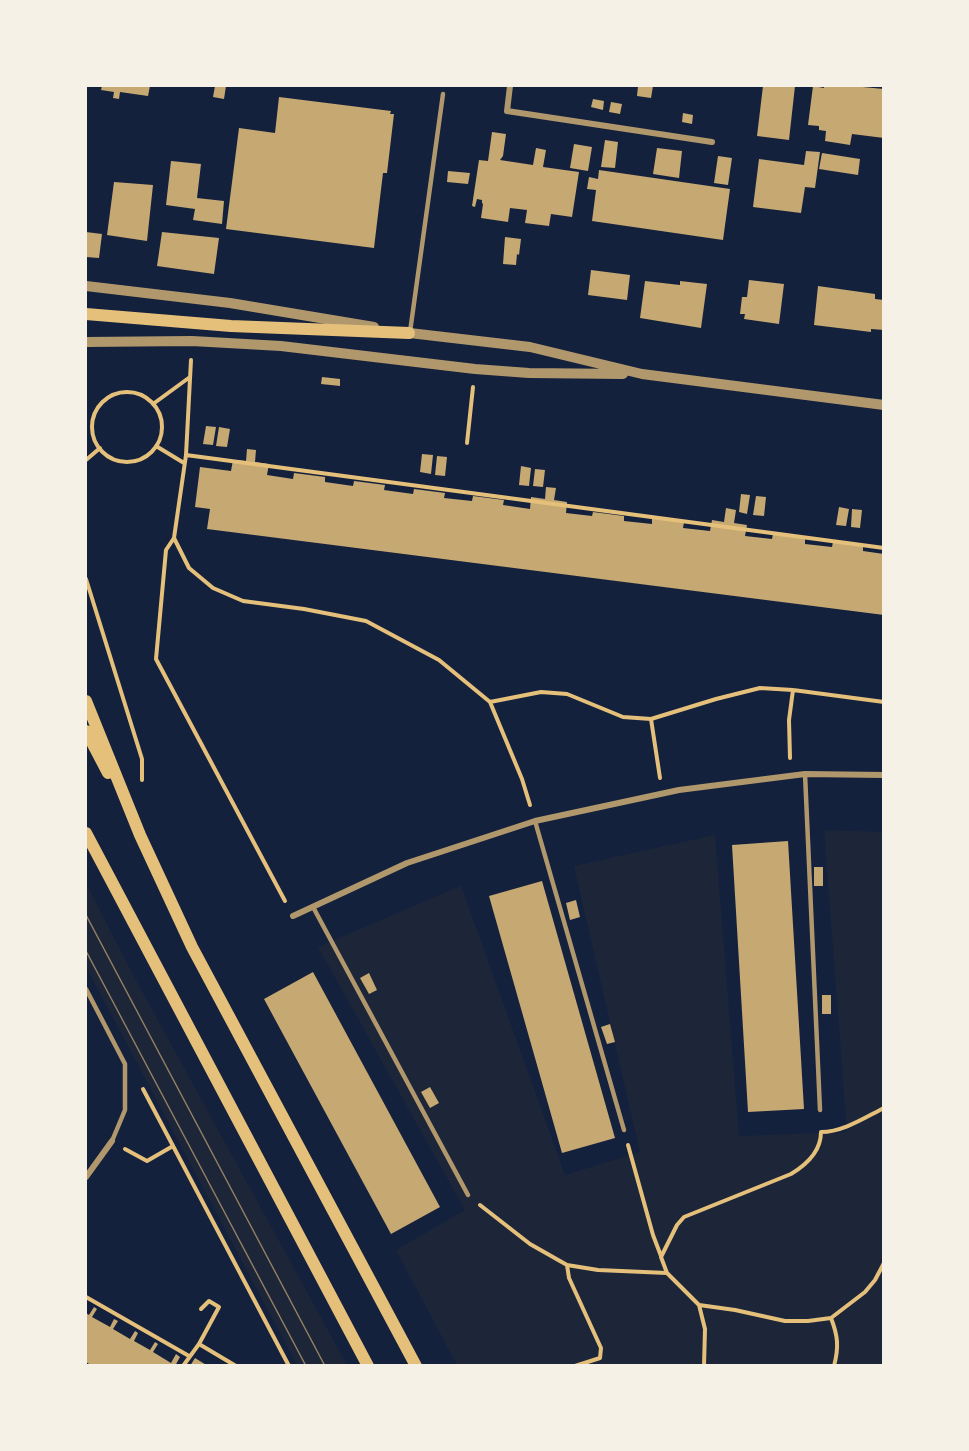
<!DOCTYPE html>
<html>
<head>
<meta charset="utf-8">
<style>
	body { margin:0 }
	#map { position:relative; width:969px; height:1451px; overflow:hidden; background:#14213d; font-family:"DejaVu Sans",sans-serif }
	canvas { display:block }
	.frame { position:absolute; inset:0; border:87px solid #f6f1e7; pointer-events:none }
</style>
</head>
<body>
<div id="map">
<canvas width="969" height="1451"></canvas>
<div class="frame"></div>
</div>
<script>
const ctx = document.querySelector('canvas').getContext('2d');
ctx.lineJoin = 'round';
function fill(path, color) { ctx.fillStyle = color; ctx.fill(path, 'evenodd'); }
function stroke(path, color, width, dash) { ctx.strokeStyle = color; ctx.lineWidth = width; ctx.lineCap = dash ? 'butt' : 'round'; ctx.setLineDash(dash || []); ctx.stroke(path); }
const green = new Path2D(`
	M 824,830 L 883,832 L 883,1365 L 457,1365 L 396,1250 L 465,1210 L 318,947 L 461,886 L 565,1175 L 640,1152 L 574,866 L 715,835 L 739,1136 L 847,1132 Z
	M 86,883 L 132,973 L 347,1365 L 297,1365 L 86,967 Z`);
const building = new Path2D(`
	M 102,86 L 150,86 L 148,96 L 120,92 L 119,99 L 113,98 L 114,92 L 101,90 Z
	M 215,86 L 226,86 L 224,99 L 213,97 Z
	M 638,86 L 653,86 L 651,98 L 637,96 Z
	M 763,86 L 795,86 L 789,140 L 757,136 Z
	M 813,86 L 824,88 L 824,86 L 852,86 L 884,89 L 884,138 L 852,134 L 850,145 L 825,141 L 826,131 L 819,130 L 819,126 L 808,125 Z
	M 279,97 L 391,111 L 390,114 L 394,114 L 387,173 L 383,173 L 374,248 L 226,229 L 239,128 L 275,133 Z
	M 593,99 L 604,101 L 603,110 L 591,107 Z
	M 611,102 L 622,104 L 620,114 L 609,112 Z
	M 683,113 L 693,115 L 692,124 L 682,122 Z
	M 492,132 L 506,134 L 503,156 L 500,160 L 533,165 L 536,148 L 546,150 L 543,167 L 579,172 L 572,217 L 551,214 L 549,226 L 525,223 L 527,210 L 510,208 L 508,222 L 481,218 L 483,204 L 482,203 L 482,200 L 477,199 L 475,207 L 472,206 L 479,160 L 488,161 Z
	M 605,140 L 618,142 L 615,168 L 601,167 Z
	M 574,144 L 592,147 L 588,171 L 570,168 Z
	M 657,148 L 682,151 L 679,178 L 653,174 Z
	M 806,151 L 820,152 L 815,188 L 805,187 L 801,213 L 753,207 L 759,159 L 804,165 Z
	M 822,153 L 860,159 L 858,175 L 819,169 Z
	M 718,156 L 732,158 L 728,185 L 714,183 Z
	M 171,161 L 201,164 L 197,198 L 224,201 L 222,224 L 193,220 L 195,209 L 166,205 Z
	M 599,170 L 730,189 L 723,240 L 592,221 L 596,190 L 587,189 L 589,177 L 598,179 Z
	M 448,171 L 470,173 L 468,184 L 447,182 Z
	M 114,182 L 153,185 L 147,241 L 107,235 Z
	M 86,232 L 102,234 L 99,258 L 86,257 Z
	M 162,232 L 219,238 L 214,274 L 157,266 Z
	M 505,237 L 521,239 L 519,255 L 517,254 L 516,265 L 503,264 Z
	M 591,270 L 630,275 L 627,300 L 588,295 Z
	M 749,280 L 784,284 L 779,324 L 744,319 L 745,314 L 740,314 L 742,297 L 747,297 Z
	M 645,281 L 680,285 L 680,281 L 707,284 L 701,328 L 640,318 Z
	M 818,286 L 875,294 L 875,299 L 884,300 L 884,330 L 871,329 L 871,332 L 814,325 Z
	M 322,377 L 340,379 L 340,386 L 321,384 Z
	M 206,426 L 216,427 L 213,445 L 203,444 Z
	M 219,427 L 230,429 L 227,447 L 216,446 Z
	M 247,449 L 256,450 L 255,462 L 269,464 L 267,475 L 293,479 L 294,473 L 325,477 L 325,482 L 353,486 L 354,481 L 385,485 L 384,490 L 413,494 L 414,489 L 445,493 L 444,498 L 472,501 L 473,496 L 504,500 L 503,505 L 530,509 L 531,497 L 545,499 L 546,487 L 556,488 L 554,500 L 567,502 L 566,513 L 592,516 L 593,512 L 624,516 L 624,521 L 652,524 L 652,518 L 684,522 L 683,528 L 710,531 L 712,520 L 724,522 L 726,508 L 736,510 L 734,523 L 747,525 L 745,536 L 772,539 L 773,534 L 805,538 L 805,544 L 832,547 L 833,542 L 863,546 L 863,551 L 884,554 L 884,615 L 207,529 L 210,509 L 195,507 L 200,467 L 231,471 L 233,460 L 246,461 Z
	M 422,454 L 433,455 L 431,474 L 420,472 Z
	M 437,456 L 447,457 L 445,476 L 435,475 Z
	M 521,466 L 531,468 L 529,486 L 519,485 Z
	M 535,469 L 545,470 L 543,487 L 533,486 Z
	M 741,494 L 750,495 L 747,514 L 739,512 Z
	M 756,496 L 766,497 L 764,516 L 753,515 Z
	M 839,507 L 849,509 L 846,526 L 836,525 Z
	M 852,509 L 862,510 L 860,528 L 851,527 Z
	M 788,841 L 804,1109 L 748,1112 L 732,845 Z
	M 814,867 L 823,867 L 823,886 L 814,886 Z
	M 542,881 L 615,1138 L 562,1153 L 489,896 Z
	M 576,900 L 580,917 L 570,920 L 566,903 Z
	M 313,972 L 440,1207 L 391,1234 L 264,999 Z
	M 369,973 L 377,990 L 369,994 L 360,978 Z
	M 822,995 L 831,995 L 831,1014 L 822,1014 Z
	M 610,1024 L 615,1042 L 607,1044 L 601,1027 Z
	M 430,1087 L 439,1103 L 430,1108 L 421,1092 Z
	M 94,1307 L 97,1309 L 92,1317 L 110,1327 L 114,1319 L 118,1321 L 113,1329 L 130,1339 L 135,1331 L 138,1333 L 134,1341 L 150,1350 L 155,1342 L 158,1344 L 153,1352 L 171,1363 L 176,1354 L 180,1357 L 175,1366 L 92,1366 L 86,1362 L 86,1313 L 89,1315 Z
	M 195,1358 L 208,1366 L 190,1366 Z`);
const path = new Path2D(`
	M 191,360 L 186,455 L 174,538 L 166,550 L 156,659 L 285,901
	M92 427a35 35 0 1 1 70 0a35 35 0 1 1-70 0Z
	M 153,404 L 190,377
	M 467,443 L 473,387
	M 156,446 L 184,463
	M 186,455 L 884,548
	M 86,460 L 100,448
	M 174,538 L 189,568 L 213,588 L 243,601 L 304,609 L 366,621 L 439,660 L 490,702 L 541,692 L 567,694 L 623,717 L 651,719 L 716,699 L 760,688 L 793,690 L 884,702
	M 86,579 L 142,759 L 142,780
	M 490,702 L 522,779 L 530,805
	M 651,719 L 660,778
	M 790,758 L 789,720 L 793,690
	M 143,1089 L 289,1366
	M 821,1132 C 821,1152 806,1165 791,1174 L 684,1217 L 677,1225 L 661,1257 L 667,1273 L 699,1305 L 735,1310 L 785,1321 L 808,1321 L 831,1318 L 865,1292 L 875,1280 L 884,1263
	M 821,1132 C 843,1132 864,1118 884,1108
	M 628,1145 L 653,1235 L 661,1256
	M 125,1149 L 147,1161 L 173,1146
	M 480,1205 L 530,1244 L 567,1265 L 598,1270 L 667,1273
	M 567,1265 L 569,1278 L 601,1348 L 600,1358 L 575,1366
	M 86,1297 L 189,1356
	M 699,1305 L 705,1329 L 704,1366
	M 831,1318 C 838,1336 839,1347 834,1366
	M 199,1344 L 236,1366
	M 183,1366 L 199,1344 L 219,1307 L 209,1301 L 201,1309`);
const service = new Path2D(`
	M 410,332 L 443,94
	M 805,774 L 820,1110
	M 535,821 L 624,1130
	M 313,907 L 468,1195
	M 86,989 L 125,1064 L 125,1110 L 112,1141`);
const minor = new Path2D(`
	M 510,86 L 507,111 L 712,142
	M 293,916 L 407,863 L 535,821 L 679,790 L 805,774 L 884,775
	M 86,1177 L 112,1141`);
const tertiary = new Path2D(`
	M 86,286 L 230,303 L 374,327
	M 401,332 L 530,347 L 642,374 L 884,405
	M 86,342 L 192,341 L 281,346 L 475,369 L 529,373 L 623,374`);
const secondary = new Path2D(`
	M 86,314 L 231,326 L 409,333
	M 86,701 L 140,835 L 192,947 L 416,1366
	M 86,731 L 108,773
	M 86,833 L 368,1366`);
const tram = new Path2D(`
	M 86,915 L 325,1366
	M 86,951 L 306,1366`);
fill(green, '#1d2539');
fill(building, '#c6a872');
stroke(path, '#e5c07b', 4);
stroke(service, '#b1986c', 4.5);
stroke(minor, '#b1986c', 6);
stroke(tertiary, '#b1986c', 10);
stroke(secondary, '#e5c07b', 12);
stroke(tram, '#918062', 1.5);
</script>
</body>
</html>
